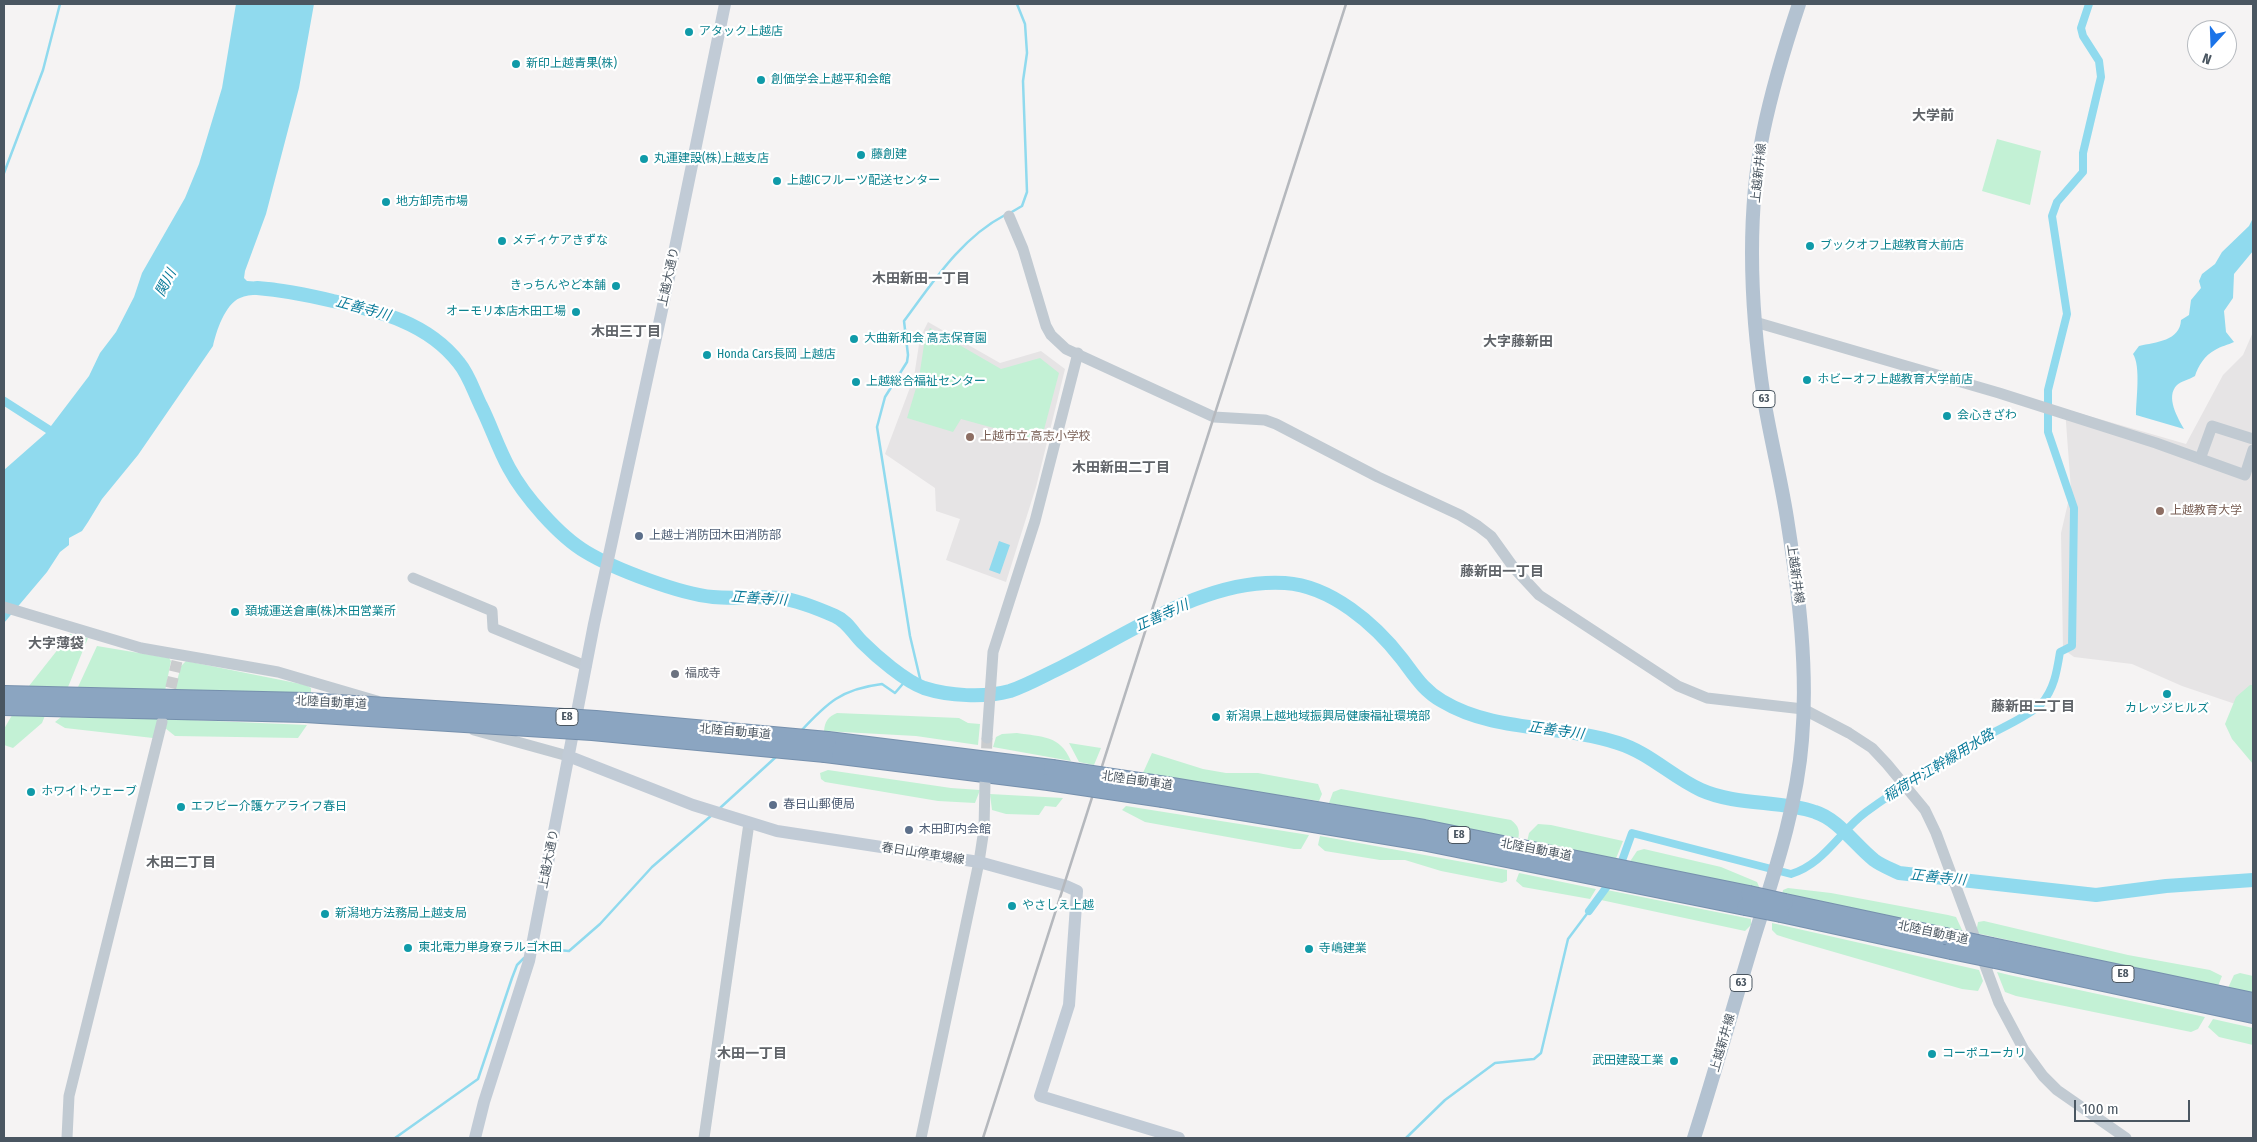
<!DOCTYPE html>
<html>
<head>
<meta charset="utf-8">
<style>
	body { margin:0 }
	#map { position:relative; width:2257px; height:1142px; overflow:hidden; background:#f5f3f3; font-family:"Fira Sans Condensed",sans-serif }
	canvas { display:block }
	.frame { position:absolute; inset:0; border:5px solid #4a5661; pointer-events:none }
	.north { position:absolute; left:2187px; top:20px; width:50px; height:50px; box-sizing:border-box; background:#fff; border:1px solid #b7bbc0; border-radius:50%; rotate:200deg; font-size:14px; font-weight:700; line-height:20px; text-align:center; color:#4a5661 }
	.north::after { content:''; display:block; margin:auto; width:18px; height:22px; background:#1a73e8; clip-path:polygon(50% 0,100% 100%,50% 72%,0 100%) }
	.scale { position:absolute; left:2074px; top:1100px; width:116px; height:22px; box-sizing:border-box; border:2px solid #4a5661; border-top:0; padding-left:6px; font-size:15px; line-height:18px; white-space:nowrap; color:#4a5661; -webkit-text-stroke:4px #fff; paint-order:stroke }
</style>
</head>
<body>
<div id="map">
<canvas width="2257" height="1142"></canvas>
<div class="frame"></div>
<div class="north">N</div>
<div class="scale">100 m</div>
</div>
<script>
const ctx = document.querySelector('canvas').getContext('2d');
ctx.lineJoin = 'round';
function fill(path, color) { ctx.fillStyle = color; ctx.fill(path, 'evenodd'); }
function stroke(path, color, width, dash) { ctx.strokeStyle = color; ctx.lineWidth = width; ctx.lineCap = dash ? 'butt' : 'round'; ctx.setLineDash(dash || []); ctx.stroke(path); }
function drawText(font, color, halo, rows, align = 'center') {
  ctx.font = font + ' "Fira Sans Condensed","Noto Sans JP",sans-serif'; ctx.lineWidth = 4.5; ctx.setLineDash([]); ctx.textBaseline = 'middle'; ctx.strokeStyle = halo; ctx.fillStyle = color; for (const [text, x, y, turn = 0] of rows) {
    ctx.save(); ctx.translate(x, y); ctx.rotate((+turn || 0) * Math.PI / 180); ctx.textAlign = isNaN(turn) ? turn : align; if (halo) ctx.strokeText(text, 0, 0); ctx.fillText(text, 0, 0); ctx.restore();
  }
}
const education = new Path2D(`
	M 928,322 L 1000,363 L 1041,351 L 1065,369 L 1036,487 L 1006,582 L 946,560 L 960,519 L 936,511 L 935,488 L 885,454 L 914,377 L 920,338 Z
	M 2253,332 L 2253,710 L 2182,686 L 2132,664 L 2074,657 L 2063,649 L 2061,533 L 2071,490 L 2065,409 L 2186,444 L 2223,375 L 2243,355 Z`);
const green = new Path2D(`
	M 1997,139 L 2041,151 L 2030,205 L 1982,191 Z
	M 930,328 L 1001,369 L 1040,358 L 1059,373 L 1041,441 L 961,419 L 953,432 L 907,418 L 919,378 L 925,338 Z
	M 70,634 L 88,638 L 66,692 L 25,691 Z
	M 97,646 L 169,658 L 171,661 L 165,691 L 118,691 L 78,687 Z
	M 186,661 L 306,685 L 311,688 L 311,697 L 174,692 L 181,666 Z
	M 2250,685 L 2253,685 L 2253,764 L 2232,739 L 2225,724 L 2236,697 Z
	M 15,710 L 46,713 L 42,723 L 13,748 L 4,745 L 4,729 Z
	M 837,713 L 959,718 L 968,723 L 980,724 L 978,745 L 916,736 L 824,731 C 825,721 828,717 837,713 Z
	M 61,717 L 158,719 L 153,738 L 65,728 L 55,722 Z
	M 167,719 L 307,725 L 298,738 L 175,736 L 165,728 Z
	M 1017,733 C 1042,737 1060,735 1071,761 L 993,747 L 996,737 L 1002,734 Z
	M 1069,743 L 1101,748 L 1094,765 L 1079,762 Z
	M 1152,753 L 1203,769 L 1226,773 L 1258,773 L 1318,784 L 1322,794 L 1319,801 L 1142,775 Z
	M 828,770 L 951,788 L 980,790 L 975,803 L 938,801 L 825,782 L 821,779 L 820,773 Z
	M 1341,789 L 1511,820 C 1519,826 1520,831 1518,840 L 1329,803 L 1333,792 Z
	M 990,794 L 1063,798 L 1056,807 L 1045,806 L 1039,815 L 1006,814 L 992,810 Z
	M 1126,806 L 1309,835 L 1301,849 L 1294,849 L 1145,822 L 1122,810 Z
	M 1538,824 L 1551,825 L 1623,841 L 1615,861 L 1527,842 L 1529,833 Z
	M 1320,836 L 1507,870 L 1507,881 L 1502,883 L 1441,871 L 1405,860 L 1380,860 L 1325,851 L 1318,845 Z
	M 1644,849 L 1721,867 L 1757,882 L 1761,891 L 1629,863 L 1637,851 Z
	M 1519,873 L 1596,889 L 1590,899 L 1523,887 L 1516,881 Z
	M 1788,888 L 1831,893 L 1948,915 L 1956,917 L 1963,932 L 1782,896 L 1783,890 Z
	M 1607,890 L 1751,919 L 1751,925 L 1745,931 L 1601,900 Z
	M 1984,921 L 2128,955 L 2210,970 L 2222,976 L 2218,986 L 1976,933 L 1978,922 Z
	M 1772,923 L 1979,970 L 1983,981 L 1978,991 L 1962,989 L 1796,941 L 1777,935 L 1772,930 Z
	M 1997,972 L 2009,975 L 2205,1017 L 2198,1029 L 2191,1032 L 2016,996 L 2005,992 Z
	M 2240,973 L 2253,976 L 2253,993 L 2228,988 L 2234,975 Z
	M 2213,1019 L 2253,1028 L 2253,1045 L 2219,1037 L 2208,1027 Z`);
const water = new Path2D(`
	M 236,4 L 314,4 L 299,88 L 266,214 L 245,271 L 244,278 L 247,281 L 277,283 L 276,296 C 265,295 250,293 240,298 C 225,304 216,332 213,346 L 138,455 L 102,499 L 88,522 L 82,531 L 69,538 L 69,545 L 60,552 L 47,572 L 4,623 L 4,470 L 46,433 L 4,406 L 4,396 L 51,426 L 89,376 L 100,353 L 116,332 L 134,297 L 142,273 L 185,198 L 199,164 L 222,88 Z
	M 2253,218 L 2253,251 L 2234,274 L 2233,298 L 2224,311 L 2226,332 L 2234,342 C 2228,345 2221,346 2215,350 C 2205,355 2198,366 2195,376 C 2189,380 2181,381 2177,385 C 2165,397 2178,418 2184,429 L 2136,415 C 2136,400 2141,366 2133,354 L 2139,346 C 2156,342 2180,341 2181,320 L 2189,315 L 2191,300 L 2201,288 L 2199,281 L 2202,274 L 2215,264 L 2222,252 L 2249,226 Z
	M 999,541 L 1010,545 L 1000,574 L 989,570 Z`);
const stream = new Path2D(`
	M 4,173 L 43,70 L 60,4
	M 1010,213 L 1022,206 L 1027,192 L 1023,81 L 1027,53 L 1025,24 L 1017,4
	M 922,687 L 910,636 L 877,427 L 885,397 L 907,362 L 908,355 L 904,321 C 933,282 961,238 1005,215
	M 800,732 C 827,703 841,689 882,684 L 895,693 L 907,679
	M 720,808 L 777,756
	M 536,948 L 569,951 L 600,924 L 652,867 L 712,815
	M 395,1138 L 478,1079 L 512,978 L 517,965 L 524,958
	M 1406,1138 L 1445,1100 L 1495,1063 L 1534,1059 L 1541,1053 L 1568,939 L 1589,911`);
const canal = new Path2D(`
	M 1619,869 L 1632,833 L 1791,874 C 1824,864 1839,832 1866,812 C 1904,784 1944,761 1985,737 C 1999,729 2031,715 2041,704 C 2054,690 2057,671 2060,652 L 2072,646 L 2074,508 L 2048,432 L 2048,390 L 2067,314 L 2052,216 L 2057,202 L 2083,172 L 2083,153 L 2101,77 L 2099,61 L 2083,36 L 2081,28 L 2089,4
	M 1589,911 L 1611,881`);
const river = new Path2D(`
	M 257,288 C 283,290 308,295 333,301 C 380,311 428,323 459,363 C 469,375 474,392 481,406 C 491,426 498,448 509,468 C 524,496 559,536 586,552 C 614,569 680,594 713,597 C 735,599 758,596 780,598 C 797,600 819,609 835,616 C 847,621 853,633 862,642 C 877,657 905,681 924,688 C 949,696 984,698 1010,691 C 1028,685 1045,675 1062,667 C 1131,633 1205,578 1285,583 C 1331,586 1375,624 1402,659 C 1415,676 1423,690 1442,701 C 1495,733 1560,724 1618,743 C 1650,753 1672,777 1701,790 C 1737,806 1780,800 1815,812 C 1838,819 1855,845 1874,860 C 1882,866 1891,869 1899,873 L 2096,895 L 2166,886 L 2253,880`);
const tertiaryTunnel = new Path2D(`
	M 167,704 L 177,661
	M 986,765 L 987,738`);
const tertiary = new Path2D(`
	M 1009,216 L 1023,249 L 1046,326 L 1051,335 L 1066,349 L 1214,417 L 1265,420 L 1276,424 L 1378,477 L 1460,515 L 1478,526 L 1491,536 L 1514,568 L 1539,595 L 1678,686 L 1707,698 L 1803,709 L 1849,733 L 1872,748 L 1887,764 L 1925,810 L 1936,833 L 1999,1003 L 2024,1050 L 2043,1076 L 2057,1090 L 2126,1138
	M 1755,322 L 1999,393 L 2156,443 L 2245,475 L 2253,450
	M 2200,459 L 2212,426 L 2253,439
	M 413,578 L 492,611 L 493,628 L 586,666
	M 4,607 L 141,648 L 278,672 L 377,701
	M 474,730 L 568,756
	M 987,738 L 993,652 L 1035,521 L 1078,353
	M 67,1138 L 69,1096 L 162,722
	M 704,1138 L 749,823
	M 921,1138 L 979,862 L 984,829 L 985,782`);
const secondary = new Path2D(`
	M 568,756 L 693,805 L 777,831 L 979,862 L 1066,886 L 1077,891 L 1069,1005 L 1040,1096 L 1179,1138
	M 475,1138 L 484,1102 L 529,961 L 594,624 L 667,287 L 725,4`);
const primary = new Path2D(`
	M 1694,1138 C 1715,1072 1734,1004 1754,938 C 1774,874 1797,807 1802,740 C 1808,669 1799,595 1788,525 C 1782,483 1771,442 1764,399 C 1751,314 1746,218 1763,133 C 1772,89 1785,46 1799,4`);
const motorway = new Path2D(`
	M 4,694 L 306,701
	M 4,707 L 305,714
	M 828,740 L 1052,768
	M 825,754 L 1048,782
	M 1166,785 L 1424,828 L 1749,894
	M 1163,799 L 1422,842 L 1745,907
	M 1785,902 L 1945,936
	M 1781,914 L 1951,951
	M 1992,946 L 2253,1001
	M 1995,960 L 2253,1015`);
const rail = new Path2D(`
	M 983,1138 L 1346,4`);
const motorwayBridge = new Path2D(`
	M 306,701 L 596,719 L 828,740
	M 305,714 L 592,732 L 825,754
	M 1052,768 L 1166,785
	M 1048,782 L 1163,799
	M 1749,894 L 1785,902
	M 1745,907 L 1781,914
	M 1945,936 L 1992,946
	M 1951,951 L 1995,960`);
const markers = [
	[689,32,5,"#0f9aa8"],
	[516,64,5,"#0f9aa8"],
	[761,80,5,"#0f9aa8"],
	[861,155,5,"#0f9aa8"],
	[644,159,5,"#0f9aa8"],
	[777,181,5,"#0f9aa8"],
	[386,202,5,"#0f9aa8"],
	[502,241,5,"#0f9aa8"],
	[1810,246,5,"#0f9aa8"],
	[616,286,5,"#0f9aa8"],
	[576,312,5,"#0f9aa8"],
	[854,339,5,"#0f9aa8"],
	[707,355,5,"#0f9aa8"],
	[1807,380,5,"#0f9aa8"],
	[856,382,5,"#0f9aa8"],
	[1947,416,5,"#0f9aa8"],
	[970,437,5,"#8d6e63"],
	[2160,511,5,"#8d6e63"],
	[639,536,5,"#5c6f8a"],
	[235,612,5,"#0f9aa8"],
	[675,674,5,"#6b7280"],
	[2167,694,5,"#0f9aa8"],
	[1216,717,5,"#0f9aa8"],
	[31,792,5,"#0f9aa8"],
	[773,805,5,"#5c6f8a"],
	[181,807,5,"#0f9aa8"],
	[909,830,5,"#5c6f8a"],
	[1012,906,5,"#0f9aa8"],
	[325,914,5,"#0f9aa8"],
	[408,948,5,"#0f9aa8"],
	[1309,949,5,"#0f9aa8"],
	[1932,1054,5,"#0f9aa8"],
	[1674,1061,5,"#0f9aa8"]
];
const shields = [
	[1764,399,22],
	[567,717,22],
	[1459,835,22],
	[2123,974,22],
	[1741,983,22]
];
const shieldNames = [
	["63",1764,399],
	["E8",567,717],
	["E8",1459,835],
	["E8",2123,974],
	["63",1741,983]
];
const cultureNames = [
	["アタック上越店",699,32],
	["新印上越青果(株)",526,64],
	["創価学会上越平和会館",771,80],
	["藤創建",871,155],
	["丸運建設(株)上越支店",654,159],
	["上越ICフルーツ配送センター",787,181],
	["地方卸売市場",396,202],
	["メディケアきずな",512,241],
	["ブックオフ上越教育大前店",1820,246],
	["きっちんやど本舗",606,286,"right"],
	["オーモリ本店木田工場",566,312,"right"],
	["大曲新和会 高志保育園",864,339],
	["Honda Cars長岡 上越店",717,355],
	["ホビーオフ上越教育大学前店",1817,380],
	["上越総合福祉センター",866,382],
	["会心きざわ",1957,416],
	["頚城運送倉庫(株)木田営業所",245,612],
	["カレッジヒルズ",2167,709,"center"],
	["新潟県上越地域振興局健康福祉環境部",1226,717],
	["ホワイトウェーブ",41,792],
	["エフビー介護ケアライフ春日",191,807],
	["やさしえ上越",1022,906],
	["新潟地方法務局上越支局",335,914],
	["東北電力単身寮ラルゴ木田",418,948],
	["寺嶋建業",1319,949],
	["コーポユーカリ",1942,1054],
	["武田建設工業",1664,1061,"right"]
];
const streetNames = [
	["上越新井線",1759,173,-84],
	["上越大通り",669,277,-78],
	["上越新井線",1795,574,82],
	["北陸自動車道",331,703,3],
	["北陸自動車道",735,732,5],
	["北陸自動車道",1137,781,8],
	["北陸自動車道",1536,850,11],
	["春日山停車場線",923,854,9],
	["上越大通り",549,859,-79],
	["北陸自動車道",1933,933,12],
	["上越新井線",1723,1043,-74]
];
const educationNames = [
	["上越市立 高志小学校",980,437],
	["上越教育大学",2170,511]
];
const serviceNames = [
	["上越士消防団木田消防部",649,536],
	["春日山郵便局",783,805],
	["木田町内会館",919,830]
];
const worshipNames = [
	["福成寺",685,674]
];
const neighbourhoodNames = [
	["大学前",1933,116],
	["木田新田一丁目",921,279],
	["木田三丁目",626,332],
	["大字藤新田",1518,342],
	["木田新田二丁目",1121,468],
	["藤新田一丁目",1502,572],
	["大字薄袋",56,644],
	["藤新田二丁目",2033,707],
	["木田二丁目",181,863],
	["木田一丁目",752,1054]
];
const waterNames = [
	["関川",166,283,-62],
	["正善寺川",363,309,15],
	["正善寺川",759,599,4],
	["正善寺川",1162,616,-24],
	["正善寺川",1556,731,8],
	["稲荷中江幹線用水路",1939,766,-31],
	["正善寺川",1938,878,6]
];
fill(education, '#e6e4e5');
fill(green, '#c3f1d5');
fill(water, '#90daee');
stroke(stream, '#90daee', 2.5);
stroke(canal, '#90daee', 8);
stroke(river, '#90daee', 14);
stroke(tertiaryTunnel, '#caccce', 11, [11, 5.5]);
stroke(motorway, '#7690ad', 18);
stroke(tertiary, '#c1cad2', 11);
stroke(secondary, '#c1cbd6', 12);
stroke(primary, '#b3c2d1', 14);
stroke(motorway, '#8ba5c1', 16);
stroke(rail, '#b5b8bd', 2.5);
stroke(motorwayBridge, '#7690ad', 18, []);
stroke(motorwayBridge, '#8ba5c1', 16);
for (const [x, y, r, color] of markers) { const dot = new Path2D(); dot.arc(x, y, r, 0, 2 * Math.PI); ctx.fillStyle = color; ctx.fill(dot); stroke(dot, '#fff', 2); }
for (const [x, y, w] of shields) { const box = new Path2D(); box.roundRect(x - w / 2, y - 8.5, w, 17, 4); ctx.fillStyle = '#fff'; ctx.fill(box); stroke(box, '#4a5661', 1); }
drawText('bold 11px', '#4a5661', null, shieldNames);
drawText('12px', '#0d838f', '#fff', cultureNames, 'left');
drawText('12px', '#4a5661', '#fff', streetNames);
drawText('12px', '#785e54', '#fff', educationNames, 'left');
drawText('12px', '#4e5e75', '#fff', serviceNames, 'left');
drawText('12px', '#5b616d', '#fff', worshipNames, 'left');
drawText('bold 14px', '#5f6368', '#fff', neighbourhoodNames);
drawText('italic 14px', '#0c7c9b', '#fff', waterNames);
</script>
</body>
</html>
